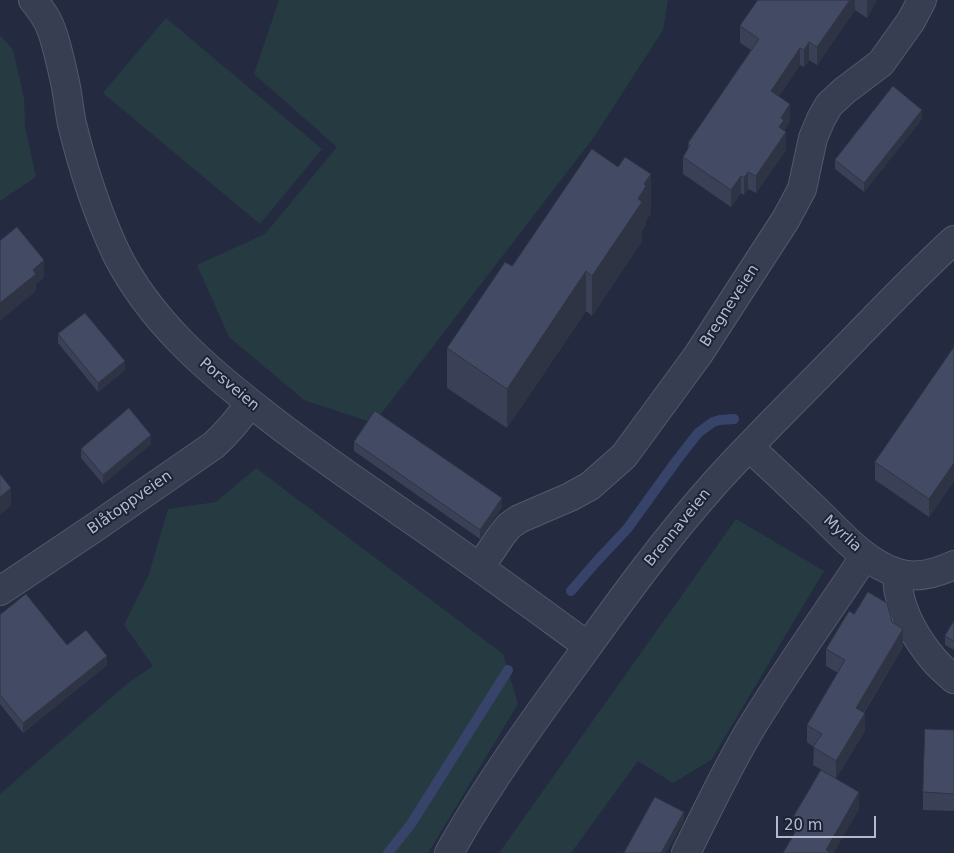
<!DOCTYPE html>
<html>
<head>
<meta charset="utf-8">
<style>
	body { margin:0 }
	#map { position:relative; width:954px; height:853px; overflow:hidden; background:#242b41; font-family:"DejaVu Sans",sans-serif }
	canvas { display:block }
	.scale { position:absolute; left:776px; top:816px; width:100px; height:22px; box-sizing:border-box; border:2px solid #b5b9cb; border-top:0; padding-left:6px; font-size:15px; line-height:18px; white-space:nowrap; color:#b5b9cb; -webkit-text-stroke:4px #1d2336; paint-order:stroke }
</style>
</head>
<body>
<div id="map">
<canvas width="954" height="853"></canvas>
<div class="scale">20 m</div>
</div>
<script>
const ctx = document.querySelector('canvas').getContext('2d');
ctx.lineJoin = 'round';
function fill(path, color) { ctx.fillStyle = color; ctx.fill(path, 'evenodd'); }
function stroke(path, color, width, dash) { ctx.strokeStyle = color; ctx.lineWidth = width; ctx.lineCap = dash ? 'butt' : 'round'; ctx.setLineDash(dash || []); ctx.stroke(path); }
function drawText(font, color, halo, rows, align = 'center') {
  ctx.font = font + ' "DejaVu Sans",sans-serif'; ctx.lineWidth = 4; ctx.setLineDash([]); ctx.textBaseline = 'middle'; ctx.strokeStyle = halo; ctx.fillStyle = color; for (const [text, x, y, turn = 0] of rows) {
    ctx.save(); ctx.translate(x, y); ctx.rotate((+turn || 0) * Math.PI / 180); ctx.textAlign = isNaN(turn) ? turn : align; if (halo) ctx.strokeText(text, 0, 0); ctx.fillText(text, 0, 0); ctx.restore();
  }
}
const green = new Path2D(`
	M 279,0 L 668,0 L 663,30 L 594,137 L 374,423 L 304,400 L 229,337 L 197,265 L 265,234 L 337,147 L 254,74 Z
	M 166,18 L 322,149 L 260,224 L 103,93 Z
	M 0,35 L 13,50 L 24,98 L 25,126 L 36,177 L 0,201 Z
	M 256,468 L 503,654 L 518,704 L 428,853 L 0,853 L 0,794 L 128,683 L 153,666 L 124,625 L 149,574 L 168,509 L 216,502 Z
	M 736,519 L 824,571 L 711,760 L 673,783 L 638,761 L 571,853 L 499,853 Z`);
const stream = new Path2D(`
	M 571,591 L 596,562 L 627,529 L 677,460 L 698,433 L 713,422 L 720,420 L 734,419
	M 388,853 L 411,824 L 508,670`);
const minor = new Path2D(`
	M 33,0 C 45,15 50,23 55,41 C 59,55 62,68 65,82 C 68,96 69,110 72,124 C 83,169 97,213 117,255 C 150,320 205,368 262,412 C 307,448 355,480 402,513 C 465,556 526,601 588,646
	M 749,447 C 772,468 794,489 816,510 C 840,533 866,564 898,573 C 917,579 937,573 954,565
	M 480,567 L 501,536 L 509,526 L 519,519 L 570,497 L 590,486 L 624,456 L 698,355 L 786,219 L 802,189 L 813,138 L 821,119 L 829,105 L 844,91 L 881,63 L 911,21 L 922,0
	M 898,573 C 898,580 897,587 899,593 C 904,617 918,641 934,660 C 940,667 947,673 954,679
	M 0,591 L 94,528 L 214,445 C 228,432 239,419 250,403
	M 449,853 C 487,785 534,720 580,657 C 623,597 666,538 715,483 C 753,441 793,402 832,362 C 872,321 911,279 954,240
	M 686,853 C 707,811 727,768 751,728 C 787,669 827,613 865,556`);
const wall = new Path2D(`
	M 758,0 L 877,0 L 867,18 L 855,10 L 817,65 L 809,60 L 804,67 L 800,65 L 779,96 L 790,121 L 784,131 L 786,150 L 756,193 L 748,189 L 744,195 L 741,193 L 731,207 L 683,174 L 683,157 L 688,150 L 688,143 L 751,50 L 740,43 L 740,26 Z
	M 922,119 L 864,192 L 835,169 L 835,160 Z
	M 651,214 L 646,220 L 646,225 L 642,231 L 642,241 L 592,316 L 586,311 L 507,428 L 447,388 L 447,348 L 512,266 Z
	M 58,334 L 125,370 L 98,392 L 58,343 Z
	M 954,347 L 954,481 L 929,517 L 875,480 L 875,462 Z
	M 354,442 L 502,507 L 480,539 L 354,451 Z
	M 151,444 L 103,484 L 81,458 L 81,449 Z
	M 854,614 L 892,622 L 903,647 L 864,713 L 865,731 L 836,778 L 859,809 L 794,833 L 794,816 L 822,770 L 813,765 L 814,747 L 807,742 L 807,725 L 838,673 L 826,666 L 826,649 Z
	M 0,615 L 67,645 L 107,665 L 23,733 L 0,704 Z
	M 954,621 L 954,650 L 945,645 L 945,636 Z
	M 954,730 L 954,811 L 923,810 L 923,792 Z`);
const shadedWall = new Path2D(`
	M 850,0 L 855,0 L 855,10 L 817,65 L 817,47 Z
	M 868,0 L 877,0 L 867,18 L 867,1 Z
	M 809,42 L 809,60 L 804,67 L 804,50 Z
	M 800,48 L 800,65 L 771,108 L 771,91 Z
	M 790,104 L 790,121 L 784,131 L 786,132 L 786,150 L 756,193 L 756,176 L 779,127 L 781,118 Z
	M 922,110 L 922,119 L 864,192 L 864,183 Z
	M 748,172 L 748,189 L 744,195 L 744,178 Z
	M 651,174 L 651,214 L 646,220 L 646,225 L 642,231 L 642,241 L 592,316 L 592,276 L 638,199 L 644,184 Z
	M 741,176 L 741,193 L 731,207 L 731,190 Z
	M 44,260 L 44,278 L 36,284 L 36,291 L 0,321 L 0,303 L 33,270 Z
	M 586,271 L 586,311 L 507,428 L 507,389 Z
	M 125,361 L 125,370 L 98,392 L 98,383 Z
	M 151,435 L 151,444 L 103,484 L 103,475 Z
	M 954,463 L 954,481 L 929,517 L 929,499 Z
	M 11,488 L 11,506 L 0,515 L 0,497 Z
	M 502,498 L 502,507 L 480,539 L 480,530 Z
	M 903,629 L 903,647 L 856,725 L 856,708 Z
	M 107,656 L 107,665 L 23,733 L 23,723 Z
	M 865,713 L 865,731 L 836,779 L 836,761 Z
	M 859,792 L 859,809 L 834,853 L 826,853 L 826,850 Z
	M 684,812 L 684,821 L 666,853 L 661,853 Z`);
const building = new Path2D(`
	M 758,0 L 850,0 L 817,47 L 809,42 L 804,50 L 800,48 L 771,91 L 790,104 L 781,118 L 784,120 L 779,127 L 786,132 L 756,176 L 748,172 L 744,178 L 741,176 L 731,190 L 683,157 L 690,145 L 688,143 L 759,39 L 740,26 Z
	M 893,86 L 922,110 L 864,183 L 835,160 Z
	M 592,149 L 618,167 L 625,157 L 651,174 L 644,184 L 646,186 L 638,199 L 642,202 L 592,276 L 586,271 L 507,389 L 447,348 L 505,262 L 512,266 Z
	M 17,227 L 44,260 L 33,270 L 36,274 L 0,303 L 0,241 Z
	M 85,313 L 125,361 L 98,383 L 58,334 Z
	M 954,347 L 954,463 L 929,499 L 875,462 Z
	M 129,408 L 151,435 L 103,475 L 81,449 Z
	M 375,411 L 502,498 L 480,530 L 354,442 Z
	M 0,474 L 11,488 L 0,497 Z
	M 868,592 L 887,603 L 892,622 L 903,629 L 856,708 L 865,713 L 836,761 L 813,747 L 822,734 L 807,725 L 845,660 L 826,649 L 849,611 L 854,614 Z
	M 26,594 L 67,645 L 86,630 L 107,656 L 23,723 L 0,695 L 0,615 Z
	M 954,621 L 954,641 L 945,636 Z
	M 925,729 L 954,730 L 954,794 L 923,792 Z
	M 821,770 L 859,792 L 826,850 L 831,853 L 783,853 L 802,820 L 794,816 Z
	M 655,797 L 684,812 L 661,853 L 624,853 Z`);
const streetNames = [
	["Bregneveien",730,306,-57],
	["Porsveien",229,385,40],
	["Blåtoppveien",130,503,-35],
	["Brennaveien",678,528,-51],
	["Myrlia",842,534,43]
];
fill(green, '#263a42');
stroke(stream, '#374369', 10);
stroke(minor, '#53596b', 30);
stroke(minor, '#383e51', 28);
fill(wall, '#3a4055');
fill(shadedWall, '#2f3445');
fill(building, '#434a63');
stroke(building, '#2f3445', 1);
drawText('15px', '#b5b9cb', '#1d2336', streetNames);
</script>
</body>
</html>
